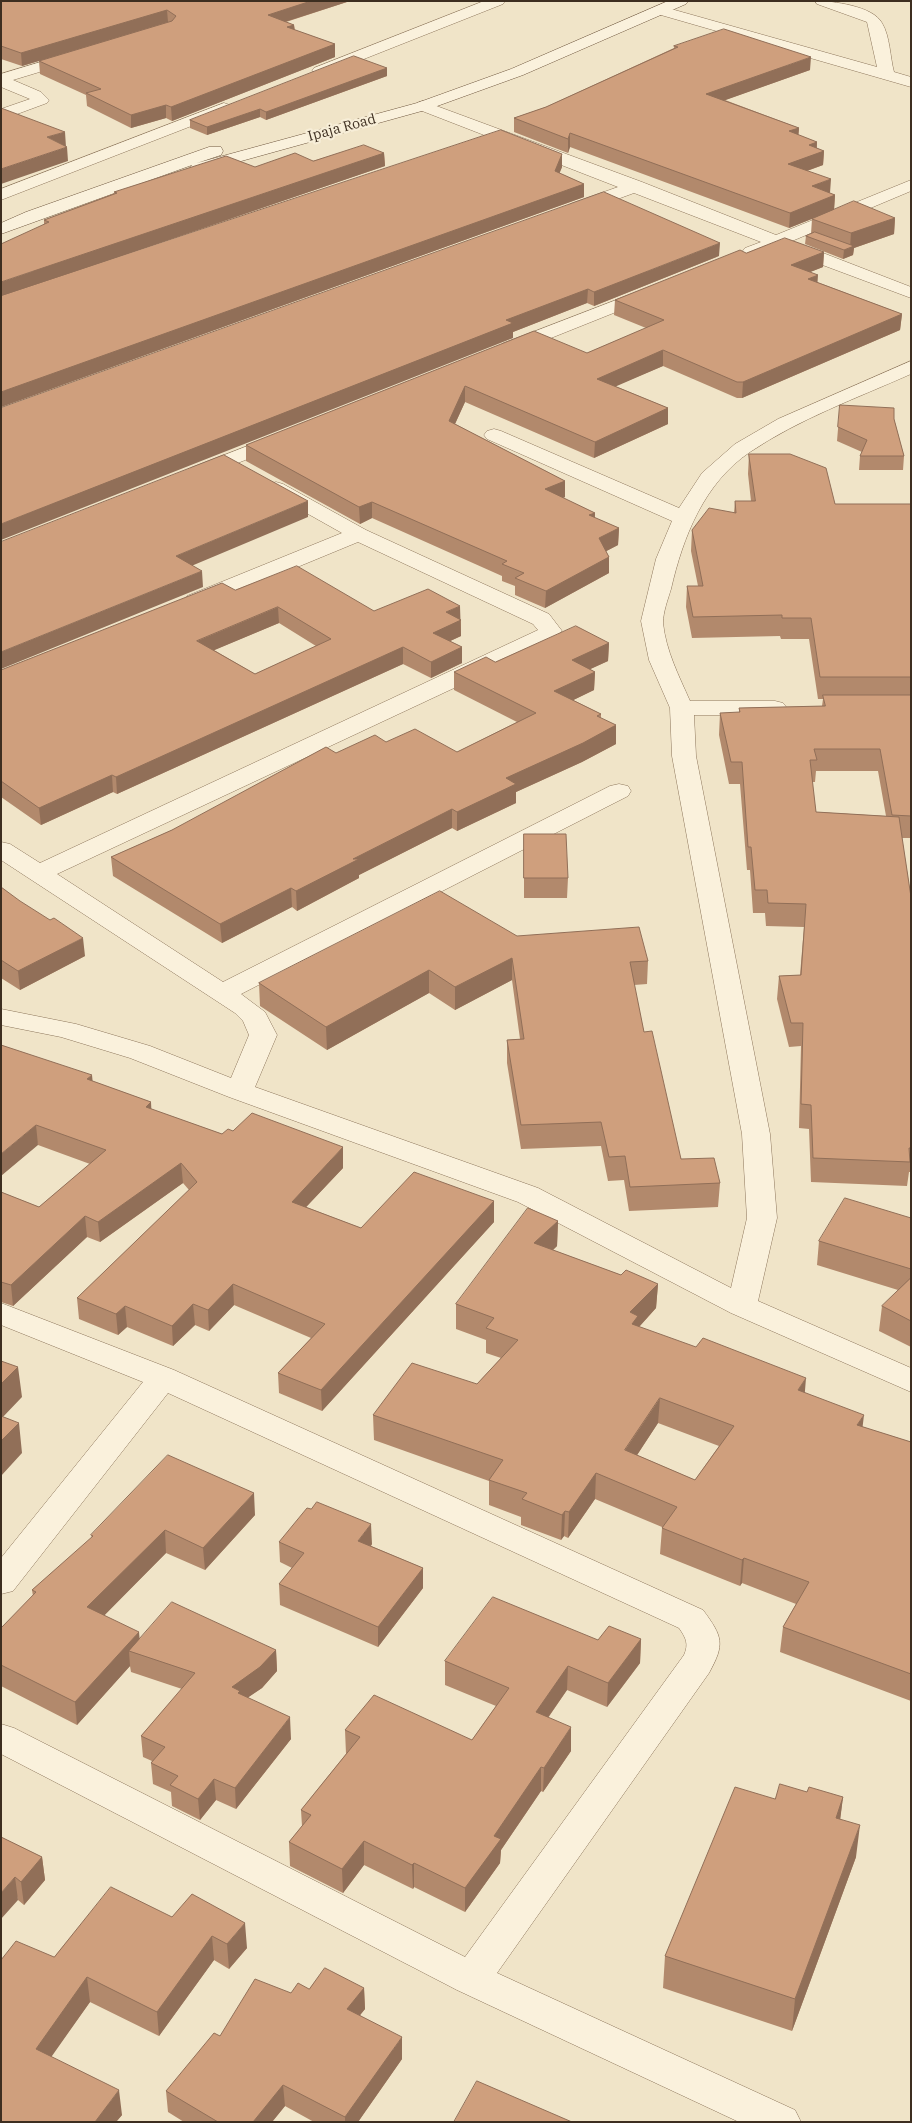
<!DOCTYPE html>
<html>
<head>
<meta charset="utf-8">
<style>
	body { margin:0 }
	#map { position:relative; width:912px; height:2123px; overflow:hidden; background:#f0e4c8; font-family:"IBM Plex Serif",serif }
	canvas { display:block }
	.frame { position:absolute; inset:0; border:2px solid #3d2e20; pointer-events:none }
</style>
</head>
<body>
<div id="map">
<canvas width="912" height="2123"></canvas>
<div class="frame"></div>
</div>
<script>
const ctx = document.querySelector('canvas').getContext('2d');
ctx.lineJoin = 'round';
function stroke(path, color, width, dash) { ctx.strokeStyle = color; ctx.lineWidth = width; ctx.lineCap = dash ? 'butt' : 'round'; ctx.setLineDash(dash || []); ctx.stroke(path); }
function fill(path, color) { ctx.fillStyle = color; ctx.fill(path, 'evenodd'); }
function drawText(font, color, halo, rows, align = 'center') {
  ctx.font = font + ' "IBM Plex Serif",serif'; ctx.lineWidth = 4.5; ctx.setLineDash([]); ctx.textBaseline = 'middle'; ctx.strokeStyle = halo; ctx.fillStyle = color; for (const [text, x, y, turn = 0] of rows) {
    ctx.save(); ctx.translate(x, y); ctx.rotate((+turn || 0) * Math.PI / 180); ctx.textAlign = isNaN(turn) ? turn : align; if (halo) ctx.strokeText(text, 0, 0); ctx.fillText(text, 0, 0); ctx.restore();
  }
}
const minor = new Path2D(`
	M 484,1 L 505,1 L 503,4 L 326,74 L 320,76 L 312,71 L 314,68 Z
	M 815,1 C 833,1 873,6 882,23 C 890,36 890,57 894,72 L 911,77 L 911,87 L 654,13 L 652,10 L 659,6 L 664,7 L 877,67 L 867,22 L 817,4 Z
	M 74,52 L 82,57 L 79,60 L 13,80 L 41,92 L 49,100 L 47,103 L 1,120 L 1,109 L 30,99 L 1,87 L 1,74 Z
	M 423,101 L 642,182 L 776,235 L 911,180 L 911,191 L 792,241 L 911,287 L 911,298 L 777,248 L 757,256 L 745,256 L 742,252 L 745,248 L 761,242 L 634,193 L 582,212 L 570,212 L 567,208 L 570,204 L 618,187 L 417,109 L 415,106 L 417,103 Z
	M 224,103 L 230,105 L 232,108 L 230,111 L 1,200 L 1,189 Z
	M 650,287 L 656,288 L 659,292 L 656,296 L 516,352 L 502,352 L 500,348 L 502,344 Z
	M 911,361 L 911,374 C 857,398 799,419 750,452 C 704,483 683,537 671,589 C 668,599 663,612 663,623 C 666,651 679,676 690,701 L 775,701 L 783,703 L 787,708 L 783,713 L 775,715 L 694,715 L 696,756 L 770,1134 L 777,1218 L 758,1301 L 911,1368 L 911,1392 L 731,1313 L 518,1202 L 229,1097 L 130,1058 L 61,1037 L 1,1025 L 1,1009 L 76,1024 L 150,1046 L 231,1078 L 249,1035 L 243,1021 L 235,1013 L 1,860 L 1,842 L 10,844 L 40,863 L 538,630 L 533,624 L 358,542 L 203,606 L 195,608 L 187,606 L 184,601 L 187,596 L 342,533 L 269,492 L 266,488 L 269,484 L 276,482 L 283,484 L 366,530 L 549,614 L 562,631 L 548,644 L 57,874 L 223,982 L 610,786 L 619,784 L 628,786 L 631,791 L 628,796 L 241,994 L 265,1012 L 277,1035 L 255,1087 L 538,1188 L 731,1288 L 747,1218 L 742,1134 L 672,756 L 670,708 L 649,660 L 641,621 L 656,559 L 672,521 L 487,439 L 484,435 L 487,431 L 494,429 L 501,431 L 679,508 L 702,473 L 735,444 L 778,419 Z
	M 281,433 L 288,435 L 291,439 L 288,443 L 205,476 L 198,478 L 191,476 L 188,472 L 191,468 Z
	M 1,1303 L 174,1370 L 703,1610 C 723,1637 725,1644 709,1673 L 497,1973 L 795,2110 L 801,2122 L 739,2122 L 457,1990 L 1,1754 L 1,1724 L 14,1728 L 465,1957 L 684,1655 C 689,1644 686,1638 679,1628 L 168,1393 L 13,1591 L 1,1594 L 1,1558 L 143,1382 L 1,1325 Z`);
const secondary = new Path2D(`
	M 668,1 L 688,1 L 686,4 L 523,75 L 429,109 L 198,173 L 192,172 L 190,168 L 192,165 L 1,234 L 1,223 L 26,212 L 209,147 L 221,147 L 223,151 L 221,155 L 197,163 L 417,103 L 511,69 Z`);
const wall = new Path2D(`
	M 1,1 L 350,1 L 286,22 L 294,25 L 295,30 L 335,44 L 335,57 L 172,121 L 166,118 L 131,128 L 87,106 L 86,95 L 40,74 L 39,61 L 127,35 L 22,66 L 1,59 Z
	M 674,46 L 810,70 L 725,100 L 799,128 L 798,135 L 817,142 L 817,148 L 824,151 L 823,165 L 807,171 L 830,193 L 835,195 L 834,210 L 789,228 L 570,147 L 568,153 L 514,132 L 514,118 L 546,107 L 674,48 Z
	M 387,68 L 387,76 L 266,120 L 260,117 L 207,135 L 190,128 L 190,120 Z
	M 384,153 L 385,166 L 78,271 L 562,154 L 562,167 L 559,173 L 584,184 L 584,197 L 1,407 L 44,225 L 44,220 L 115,193 L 114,192 L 255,167 Z
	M 895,218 L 894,234 L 854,248 L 853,255 L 843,259 L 805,244 L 806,236 L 811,234 L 812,219 Z
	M 824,252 L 823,267 L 810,272 L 817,282 L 902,314 L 900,330 L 742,398 L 737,398 L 663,366 L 615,386 L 668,408 L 668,424 L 594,458 L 465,402 L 455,424 L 565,481 L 565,497 L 563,498 L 595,513 L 595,518 L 619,528 L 618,545 L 606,551 L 609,557 L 609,573 L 545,608 L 515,595 L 515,586 L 502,581 L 502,576 L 372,518 L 360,524 L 246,461 L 246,445 L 587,353 L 646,328 L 614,315 L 615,300 L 746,253 Z
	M 719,256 L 594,306 L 587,303 L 513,332 L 513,338 L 1,408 Z
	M 840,405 L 894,419 L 904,456 L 903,470 L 859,470 L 860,456 L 862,452 L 837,441 Z
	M 749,454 L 835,504 L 911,504 L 911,838 L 902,838 L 911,897 L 911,1172 L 909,1172 L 907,1186 L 811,1182 L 809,1129 L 799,1128 L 801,1046 L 789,1047 L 777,999 L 779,976 L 800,975 L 804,927 L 766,926 L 765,913 L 753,913 L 750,870 L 747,870 L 740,784 L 729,784 L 719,735 L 720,713 L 739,713 L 739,708 L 822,706 L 823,699 L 818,699 L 809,639 L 781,639 L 780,636 L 692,638 L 686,607 L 687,586 L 698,586 L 691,551 L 692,530 L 734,513 L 735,501 L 751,501 L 748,474 ZM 816,771 L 878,771 L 886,816 L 816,812 L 812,782 L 815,782 Z
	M 235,590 L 374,611 L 460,620 L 461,620 L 461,636 L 450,641 L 462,647 L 462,663 L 431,678 L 403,664 L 117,794 L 113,792 L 41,825 L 1,797 L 1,670 ZM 279,623 L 316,646 L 255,674 L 214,650 Z
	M 609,643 L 608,661 L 590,669 L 595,672 L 594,690 L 573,700 L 601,714 L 601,718 L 616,744 L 582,762 L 516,792 L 516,803 L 457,831 L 452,828 L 359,875 L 359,878 L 297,911 L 292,907 L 222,943 L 113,876 L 111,857 L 172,830 L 336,753 L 386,742 L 457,752 L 517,722 L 454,690 L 454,672 L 495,662 Z
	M 524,834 L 568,878 L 567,898 L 524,898 Z
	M 1,887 L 85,956 L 20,990 L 1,978 Z
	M 517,936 L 648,961 L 647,984 L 634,985 L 644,1032 L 681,1159 L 720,1183 L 718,1207 L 629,1211 L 624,1180 L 608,1181 L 601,1146 L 521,1149 L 507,1063 L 507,1040 L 520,1039 L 512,980 L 455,1010 L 429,993 L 327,1050 L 260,1006 L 259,983 Z
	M 1,1045 L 92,1081 L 151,1102 L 151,1109 L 222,1134 L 233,1131 L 343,1168 L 306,1207 L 361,1228 L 494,1201 L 494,1222 L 322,1411 L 279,1393 L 278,1373 L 311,1338 L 234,1305 L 209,1331 L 195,1325 L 173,1346 L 127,1327 L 118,1335 L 79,1319 L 77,1298 L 189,1190 L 183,1183 L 100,1242 L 87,1237 L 13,1306 L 1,1302 L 1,1192 L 39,1207 L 90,1164 L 38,1145 Z
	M 911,1218 L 911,1347 L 879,1331 L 882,1306 L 898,1290 L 817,1265 L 819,1241 Z
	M 558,1221 L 557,1246 L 553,1250 L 621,1275 L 658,1284 L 656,1308 L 639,1327 L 805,1393 L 863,1427 L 911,1442 L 911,1701 L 780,1652 L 783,1627 L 796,1604 L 742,1583 L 740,1586 L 660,1554 L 662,1528 L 662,1527 L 595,1499 L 568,1538 L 564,1536 L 561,1540 L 521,1525 L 521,1517 L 489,1505 L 489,1481 L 374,1440 L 373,1415 L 477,1384 L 501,1358 L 486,1353 L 486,1340 L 456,1329 L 456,1304 ZM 658,1423 L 719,1446 L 695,1480 L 637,1455 Z
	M 255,1515 L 205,1570 L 166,1553 L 104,1615 L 140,1639 L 276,1650 L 277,1671 L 262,1688 L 248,1697 L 291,1739 L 236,1809 L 216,1800 L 200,1820 L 172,1806 L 171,1792 L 153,1784 L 151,1763 L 152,1761 L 143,1757 L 141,1736 L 182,1689 L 131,1672 L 130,1666 L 77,1725 L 1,1686 L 1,1628 L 33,1596 L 32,1590 L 92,1538 L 91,1535 Z
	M 279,1542 L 372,1544 L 371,1546 L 423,1568 L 423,1588 L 378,1647 L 280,1605 L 279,1584 L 292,1568 L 280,1562 Z
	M 641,1639 L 640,1663 L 607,1707 L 567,1690 L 548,1718 L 571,1751 L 543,1792 L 541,1791 L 501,1850 L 500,1863 L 465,1912 L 414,1887 L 413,1889 L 364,1865 L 343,1893 L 290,1866 L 289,1842 L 302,1826 L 301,1810 L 346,1754 L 345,1730 L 472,1740 L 496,1706 L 445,1685 L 445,1661 L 598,1640 Z
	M 807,1792 L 843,1797 L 840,1819 L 856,1857 L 792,2031 L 663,1988 L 665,1956 L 775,1799 Z
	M 1,1837 L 42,1857 L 45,1880 L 24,1905 L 18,1900 Z
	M 172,1917 L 247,1948 L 229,1969 L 214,1960 L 159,2036 L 90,2002 L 51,2056 L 122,2115 L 116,2122 L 1,2122 L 54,1957 Z
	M 364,1988 L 365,2009 L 360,2015 L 402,2059 L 358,2122 L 314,2122 L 285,2106 L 272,2122 L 184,2122 L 168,2112 L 166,2091 L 220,2036 L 291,1993 L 309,1989 Z`);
const shadedWall = new Path2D(`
	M 311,1 L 350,1 L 269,27 L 268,15 Z
	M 167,10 L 168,22 L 22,66 L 21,53 Z
	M 294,25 L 295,37 L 287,27 Z
	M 335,44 L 335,57 L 172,121 L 171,107 Z
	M 811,57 L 810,70 L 706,107 L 706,94 Z
	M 387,68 L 387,76 L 266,120 L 266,112 Z
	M 166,105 L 166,118 L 131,128 L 131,115 Z
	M 260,109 L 260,117 L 207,135 L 207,127 Z
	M 799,128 L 798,142 L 789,131 Z
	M 65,132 L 66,147 L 47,137 Z
	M 570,133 L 570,147 L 568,153 L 568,139 Z
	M 817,142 L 816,154 L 824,151 L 823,165 L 787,178 L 788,164 L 809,145 Z
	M 67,147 L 68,161 L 1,184 L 1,169 Z
	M 384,153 L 385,166 L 1,297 L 1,282 Z
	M 562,154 L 562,167 L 555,185 L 555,171 Z
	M 831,179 L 830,193 L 812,186 Z
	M 584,184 L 584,197 L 1,407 L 1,392 Z
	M 835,195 L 834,210 L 789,228 L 790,213 Z
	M 895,218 L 894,234 L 854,248 L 853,255 L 843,259 L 844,250 L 850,248 L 851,233 Z
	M 720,243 L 719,256 L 594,306 L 594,292 Z
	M 824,252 L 823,267 L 790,280 L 791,265 Z
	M 818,275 L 817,290 L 808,279 Z
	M 588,289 L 587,303 L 513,332 L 513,338 L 1,540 L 1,524 L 506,320 Z
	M 902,314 L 900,330 L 742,398 L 743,382 Z
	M 663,350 L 663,366 L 596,395 L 597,379 Z
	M 465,386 L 465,402 L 449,437 L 449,421 Z
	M 668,408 L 668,424 L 594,458 L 595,442 Z
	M 565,481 L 565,497 L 545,506 L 545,489 Z
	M 308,501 L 308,517 L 177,572 L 176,556 Z
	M 372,502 L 372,518 L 360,524 L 359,507 Z
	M 595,513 L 594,530 L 589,515 Z
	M 619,528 L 618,545 L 599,555 L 599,538 Z
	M 609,557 L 609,573 L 545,608 L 546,591 Z
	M 202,571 L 203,587 L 1,669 L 1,652 Z
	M 460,606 L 461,636 L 433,649 L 433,633 L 446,612 Z
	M 278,607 L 279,623 L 198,657 L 197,641 Z
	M 609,643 L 608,661 L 571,678 L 572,660 Z
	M 403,647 L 403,664 L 117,794 L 116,777 Z
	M 462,647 L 462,663 L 431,678 L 431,662 Z
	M 595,672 L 594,690 L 553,710 L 554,691 Z
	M 616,725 L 616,744 L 582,762 L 516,792 L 516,803 L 457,831 L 457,812 L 506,778 Z
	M 112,775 L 113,792 L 41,825 L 39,808 Z
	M 452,809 L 452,828 L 359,875 L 359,878 L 297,911 L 296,891 L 353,859 Z
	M 291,888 L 292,907 L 222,943 L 220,924 Z
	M 83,938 L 85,956 L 20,990 L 18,971 Z
	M 512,958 L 512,980 L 455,1010 L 455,987 Z
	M 429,970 L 429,993 L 327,1050 L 326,1027 Z
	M 92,1075 L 94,1095 L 87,1079 Z
	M 151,1102 L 152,1122 L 146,1107 Z
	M 36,1125 L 38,1145 L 1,1176 L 1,1154 Z
	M 343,1147 L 343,1168 L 292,1222 L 292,1202 Z
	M 181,1163 L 183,1183 L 100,1242 L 98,1222 Z
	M 494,1201 L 494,1222 L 322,1411 L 321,1390 Z
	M 85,1216 L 87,1237 L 13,1306 L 11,1285 Z
	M 558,1221 L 557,1246 L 534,1268 L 534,1243 Z
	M 233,1284 L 234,1305 L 209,1331 L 208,1310 Z
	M 658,1284 L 656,1308 L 638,1328 L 630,1349 L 630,1312 Z
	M 193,1304 L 195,1325 L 173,1346 L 172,1326 Z
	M 125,1306 L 127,1327 L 118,1335 L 116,1314 Z
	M 18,1367 L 22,1397 L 1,1419 L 1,1384 Z
	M 806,1378 L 804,1403 L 798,1390 Z
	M 660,1398 L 658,1423 L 624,1475 L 625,1450 Z
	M 864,1415 L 861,1440 L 857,1425 Z
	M 19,1423 L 22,1453 L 1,1476 L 1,1441 Z
	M 596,1473 L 595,1499 L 568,1538 L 569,1512 Z
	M 254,1493 L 255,1515 L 205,1570 L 203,1548 Z
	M 565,1511 L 564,1536 L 561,1540 L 562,1515 Z
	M 371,1524 L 372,1544 L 359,1561 L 358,1541 Z
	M 165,1530 L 166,1553 L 90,1630 L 87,1607 Z
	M 744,1558 L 742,1583 L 740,1586 L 742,1560 Z
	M 423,1568 L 423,1588 L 378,1647 L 378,1627 Z
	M 139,1632 L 141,1655 L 129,1651 L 130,1666 L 77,1725 L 75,1702 Z
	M 641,1639 L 640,1663 L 607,1707 L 608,1683 Z
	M 276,1650 L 277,1671 L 262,1688 L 240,1703 L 232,1687 Z
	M 568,1666 L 567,1690 L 535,1736 L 536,1712 Z
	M 290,1717 L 291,1739 L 236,1809 L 235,1788 Z
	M 571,1727 L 571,1751 L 543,1792 L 544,1768 Z
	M 541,1767 L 541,1791 L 501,1850 L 500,1863 L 465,1912 L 465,1888 L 494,1836 Z
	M 214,1779 L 216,1800 L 200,1820 L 198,1799 Z
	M 843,1797 L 839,1829 L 836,1818 Z
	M 860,1825 L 856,1857 L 792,2031 L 795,1999 Z
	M 364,1841 L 364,1865 L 343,1893 L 342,1869 Z
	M 42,1857 L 45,1880 L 24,1905 L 21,1882 Z
	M 414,1863 L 414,1887 L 413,1889 L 412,1865 Z
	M 15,1877 L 18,1900 L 1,1919 L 1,1893 Z
	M 245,1923 L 247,1948 L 229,1969 L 227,1944 Z
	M 212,1936 L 214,1960 L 159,2036 L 157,2012 Z
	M 87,1977 L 90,2002 L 40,2073 L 36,2049 Z
	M 364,1988 L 365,2009 L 348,2030 L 347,2009 Z
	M 402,2037 L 402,2059 L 358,2122 L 345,2122 L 345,2117 Z
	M 283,2085 L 285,2106 L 272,2122 L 253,2122 Z
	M 119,2090 L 122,2115 L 116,2122 L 95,2122 Z`);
const building = new Path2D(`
	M 1,1 L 311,1 L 268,15 L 294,25 L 287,27 L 335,44 L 171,107 L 166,105 L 131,115 L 86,93 L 101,89 L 39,61 L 172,21 L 176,16 L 167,10 L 21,53 L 1,46 Z
	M 724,29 L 811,57 L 706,94 L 799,128 L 789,131 L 817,142 L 809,145 L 824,151 L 788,164 L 831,179 L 812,186 L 835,195 L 790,213 L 570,133 L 568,139 L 514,118 L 546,107 L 678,47 L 674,46 Z
	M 354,56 L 387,68 L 266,112 L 260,109 L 207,127 L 190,120 Z
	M 1,108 L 65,132 L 47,137 L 67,147 L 1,169 Z
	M 501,130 L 562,154 L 555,171 L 584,184 L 1,392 L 1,296 Z
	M 364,145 L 384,153 L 1,282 L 1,244 L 49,222 L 44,220 L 117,193 L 114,192 L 226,156 L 255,167 L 295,153 L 313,161 Z
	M 604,192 L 720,243 L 594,292 L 588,289 L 506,320 L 513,323 L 1,524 L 1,408 Z
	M 854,201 L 895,218 L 851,233 L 812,219 Z
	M 815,232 L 854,246 L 844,250 L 806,236 Z
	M 785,238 L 824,252 L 791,265 L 818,275 L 808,279 L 902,314 L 743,382 L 737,382 L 663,350 L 597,379 L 668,408 L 595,442 L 465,386 L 449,421 L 565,481 L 545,489 L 595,513 L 589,515 L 619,528 L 599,538 L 609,557 L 546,591 L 515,578 L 524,573 L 502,564 L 507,561 L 372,502 L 359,507 L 246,445 L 534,331 L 587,353 L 664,320 L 615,300 L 740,250 L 746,253 Z
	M 840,405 L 894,408 L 894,419 L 904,456 L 860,456 L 867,440 L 838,427 Z
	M 749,454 L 790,454 L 826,468 L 835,504 L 911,504 L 911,677 L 820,677 L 811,618 L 782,618 L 782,615 L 693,617 L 687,586 L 703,586 L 692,530 L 709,508 L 736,513 L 735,501 L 755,501 Z
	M 224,455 L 308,501 L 176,556 L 202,571 L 1,652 L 1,542 Z
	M 297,566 L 374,611 L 428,589 L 460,606 L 446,612 L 461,620 L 433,633 L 462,647 L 431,662 L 403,647 L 116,777 L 112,775 L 39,808 L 1,781 L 1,670 L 222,583 L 235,590 ZM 278,607 L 331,639 L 255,674 L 197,641 Z
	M 576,626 L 609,643 L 572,660 L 595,672 L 554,691 L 601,714 L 597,716 L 616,725 L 583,743 L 506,778 L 516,784 L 457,812 L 452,809 L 353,859 L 359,859 L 296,891 L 291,888 L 220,924 L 111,857 L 172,830 L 326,747 L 336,753 L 375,735 L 386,742 L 415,729 L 457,752 L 536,713 L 454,672 L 486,657 L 495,662 Z
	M 823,695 L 911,695 L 911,816 L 892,815 L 880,749 L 814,749 L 817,760 L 810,760 L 816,812 L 899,817 L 911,897 L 911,1148 L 909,1148 L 910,1162 L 813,1158 L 811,1105 L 801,1104 L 803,1023 L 791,1023 L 779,976 L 801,975 L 806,904 L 768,903 L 767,890 L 755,890 L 751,847 L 748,847 L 742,762 L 731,762 L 720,713 L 740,712 L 739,708 L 825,706 Z
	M 524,834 L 566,834 L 568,878 L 524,878 Z
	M 1,887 L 20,901 L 50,920 L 54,918 L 83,938 L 18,971 L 1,960 Z
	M 440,891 L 517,936 L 639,927 L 648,961 L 630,962 L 644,1032 L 652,1031 L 681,1159 L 714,1158 L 720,1183 L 630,1187 L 625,1156 L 609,1157 L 601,1122 L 521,1125 L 507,1040 L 524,1039 L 512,958 L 455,987 L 429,970 L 326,1027 L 259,983 Z
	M 1,1045 L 92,1075 L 87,1079 L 151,1102 L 146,1107 L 222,1134 L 228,1129 L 233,1131 L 252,1113 L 343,1147 L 292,1202 L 361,1228 L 414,1172 L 494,1201 L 321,1390 L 278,1373 L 325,1324 L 233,1284 L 208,1310 L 193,1304 L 172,1326 L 125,1306 L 116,1314 L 77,1298 L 197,1182 L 181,1163 L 98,1222 L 85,1216 L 11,1285 L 1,1282 L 1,1192 L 39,1207 L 106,1150 L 36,1125 L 1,1154 Z
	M 845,1198 L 911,1218 L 911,1269 L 819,1241 Z
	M 528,1208 L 558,1221 L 534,1243 L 621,1275 L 626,1270 L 658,1284 L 630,1312 L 638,1316 L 632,1324 L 696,1347 L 703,1338 L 806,1378 L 798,1390 L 864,1415 L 857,1425 L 911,1442 L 911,1674 L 783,1627 L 809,1582 L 744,1558 L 742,1560 L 662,1528 L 677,1507 L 596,1473 L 569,1512 L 565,1511 L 562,1515 L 522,1499 L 527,1493 L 489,1480 L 503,1460 L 373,1415 L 412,1363 L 477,1384 L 518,1340 L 486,1328 L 494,1318 L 456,1304 ZM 660,1398 L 734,1426 L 695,1480 L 625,1450 Z
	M 911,1278 L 911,1321 L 882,1306 Z
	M 1,1361 L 18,1367 L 1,1384 Z
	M 1,1416 L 19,1423 L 1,1441 Z
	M 168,1455 L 254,1493 L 203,1548 L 165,1530 L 87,1607 L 139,1632 L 75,1702 L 1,1665 L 1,1628 L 36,1592 L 32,1590 L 93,1536 L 91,1535 Z
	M 317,1502 L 371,1524 L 358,1541 L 423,1568 L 378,1627 L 279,1584 L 304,1553 L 279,1542 L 307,1508 L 311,1509 Z
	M 493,1597 L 598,1640 L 609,1626 L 641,1639 L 608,1683 L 568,1666 L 536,1712 L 571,1727 L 544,1768 L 541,1767 L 494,1836 L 501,1839 L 465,1888 L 414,1863 L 412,1865 L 364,1841 L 342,1869 L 289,1842 L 311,1815 L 301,1810 L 360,1737 L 345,1730 L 374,1695 L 472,1740 L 509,1688 L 445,1661 Z
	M 172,1602 L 276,1650 L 260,1667 L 232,1687 L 240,1691 L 238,1693 L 290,1717 L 235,1788 L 214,1779 L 198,1799 L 170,1785 L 178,1776 L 151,1763 L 165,1747 L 141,1736 L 195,1673 L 129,1651 Z
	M 780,1784 L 807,1792 L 809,1787 L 843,1797 L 836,1818 L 860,1825 L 795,1999 L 665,1956 L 735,1787 L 775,1799 Z
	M 1,1837 L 42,1857 L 21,1882 L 15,1877 L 1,1893 Z
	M 111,1887 L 172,1917 L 192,1894 L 245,1923 L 227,1944 L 212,1936 L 157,2012 L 87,1977 L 36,2049 L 119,2090 L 95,2122 L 1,2122 L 1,1960 L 16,1941 L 54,1957 Z
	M 325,1968 L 364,1988 L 347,2009 L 402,2037 L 345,2117 L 283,2085 L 253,2122 L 218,2122 L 166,2091 L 214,2033 L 220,2036 L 255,1979 L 291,1993 L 298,1983 L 309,1989 Z
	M 477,2081 L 572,2122 L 454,2122 Z`);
const farStreetnames = [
	["Ipaja Road",342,128,-15]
];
stroke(minor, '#8d765c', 1);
stroke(secondary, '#6f573f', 1);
fill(minor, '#faf1dc');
fill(secondary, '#faf1dc');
fill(wall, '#b2896c');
fill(shadedWall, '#916f58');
fill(building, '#cf9f7d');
stroke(building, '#916f58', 1);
drawText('14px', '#3d2e20', '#f7eed8', farStreetnames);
</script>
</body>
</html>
